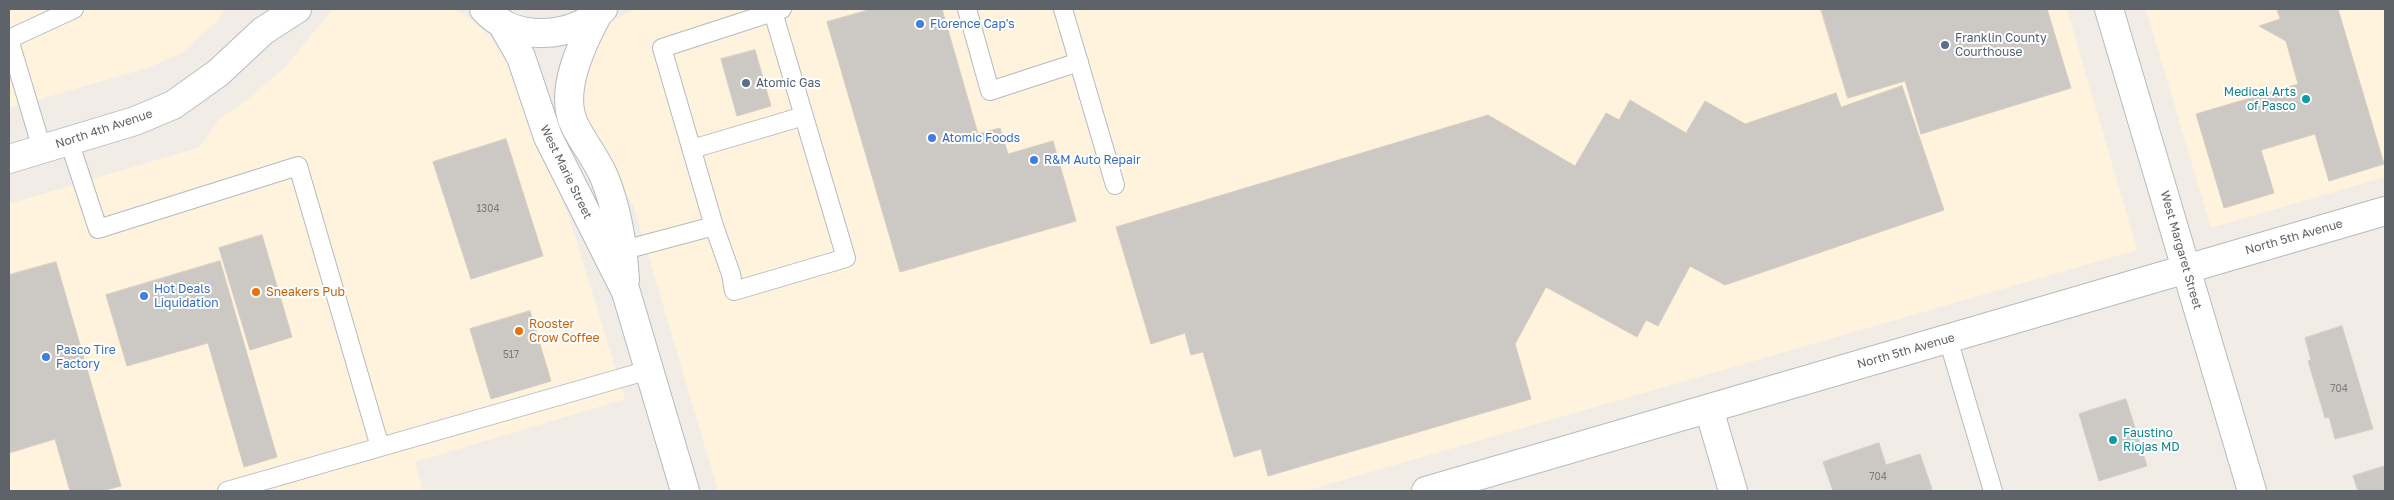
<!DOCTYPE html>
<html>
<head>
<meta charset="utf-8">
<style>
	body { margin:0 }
	#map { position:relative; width:2394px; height:500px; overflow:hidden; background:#f1ede6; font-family:"Golos Text",sans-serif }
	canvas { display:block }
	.frame { position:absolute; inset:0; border:10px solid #5d6368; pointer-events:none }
</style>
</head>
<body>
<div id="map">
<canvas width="2394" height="500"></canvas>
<div class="frame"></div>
</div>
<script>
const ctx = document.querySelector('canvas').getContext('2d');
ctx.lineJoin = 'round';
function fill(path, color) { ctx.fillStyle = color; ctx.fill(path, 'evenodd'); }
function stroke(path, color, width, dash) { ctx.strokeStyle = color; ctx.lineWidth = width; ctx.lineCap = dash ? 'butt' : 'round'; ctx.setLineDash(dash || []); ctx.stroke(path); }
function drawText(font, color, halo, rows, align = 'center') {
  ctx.font = font + ' "Golos Text",sans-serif'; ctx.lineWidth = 4; ctx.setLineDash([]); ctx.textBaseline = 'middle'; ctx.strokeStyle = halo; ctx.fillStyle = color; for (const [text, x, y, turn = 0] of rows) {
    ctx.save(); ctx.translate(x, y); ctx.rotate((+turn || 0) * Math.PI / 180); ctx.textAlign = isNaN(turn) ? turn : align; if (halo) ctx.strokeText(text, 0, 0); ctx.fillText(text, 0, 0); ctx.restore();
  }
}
const commercial = new Path2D(`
	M 9,9 L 225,9 L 218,20 L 182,53 L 147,68 L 9,108 Z
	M 333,9 L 452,9 L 465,15 L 490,36 L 510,67 L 570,220 L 625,399 L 415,462 L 423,491 L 9,491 L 9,204 L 200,147 L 219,119 L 247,100 L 285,67 Z
	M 635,9 L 2067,9 L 2137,250 L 1305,491 L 718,491 L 634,207 L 585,126 L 579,95 L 582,77 L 601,34 L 612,21 Z
	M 2146,9 L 2385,9 L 2385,177 L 2211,228 Z`);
const building = new Path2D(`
	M 872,9 L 942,9 L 978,134 L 1000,128 L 1008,154 L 1053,141 L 1076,221 L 900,272 L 827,22 Z
	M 1821,9 L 2047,9 L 2071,88 L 1921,134 L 1905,81 L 1848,98 Z
	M 2277,9 L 2338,9 L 2384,164 L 2329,181 L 2315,134 L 2261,150 L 2274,193 L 2224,208 L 2196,114 L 2298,84 L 2286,41 L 2259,26 L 2280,19 Z
	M 755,50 L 771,106 L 737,116 L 721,59 Z
	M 1902,86 L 1944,210 L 1725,285 L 1690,266 L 1658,326 L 1646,320 L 1637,337 L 1546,287 L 1515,344 L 1531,399 L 1268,476 L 1261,449 L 1234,457 L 1203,352 L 1191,355 L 1185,333 L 1151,344 L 1116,227 L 1488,115 L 1575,166 L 1606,113 L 1619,120 L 1630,100 L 1686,133 L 1705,101 L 1745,124 L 1836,93 L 1841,107 Z
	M 506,139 L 543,256 L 471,279 L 433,162 Z
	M 262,235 L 292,337 L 250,350 L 219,248 Z
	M 220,261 L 277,457 L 244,467 L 208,343 L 127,366 L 106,295 Z
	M 56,262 L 121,486 L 102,491 L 70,491 L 55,439 L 9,453 L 9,275 Z
	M 530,311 L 551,381 L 491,399 L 470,329 Z
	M 2342,326 L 2373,429 L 2335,439 L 2329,417 L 2325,418 L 2308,361 L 2311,360 L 2305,338 Z
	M 2126,399 L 2147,466 L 2099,481 L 2079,414 Z
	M 1879,443 L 1886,465 L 1920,454 L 1932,489 L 1926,491 L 1833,491 L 1823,462 Z
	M 2385,466 L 2385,491 L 2358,491 L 2353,476 Z`);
const service = new Path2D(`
	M 967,9 L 990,91 L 1079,62
	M 1063,9 L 1115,185
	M 773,12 L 846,258 L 734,291 L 731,274 L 714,226 L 662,48 L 773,12 L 782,9
	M 9,39 L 42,149
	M 9,39 L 74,9
	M 69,141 L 98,229 L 298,166 L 380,447
	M 692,149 L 804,116
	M 624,250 L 714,226
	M 1948,339 L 1993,491
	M 227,491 L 649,370`);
const minor = new Path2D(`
	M 2109,9 L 2252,491
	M 598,14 C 581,45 558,93 575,126 C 584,144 598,161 605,179 C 618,212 623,245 625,280
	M 501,22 L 521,57 L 548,137 L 626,292 L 685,491
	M 1709,409 L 1733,491`);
const tertiary = new Path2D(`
	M 1426,491 L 2385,211`);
const secondary = new Path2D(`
	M 484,9 C 514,43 573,39 603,9
	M 9,159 L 135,121 L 173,105 L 218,73 L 263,31 L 297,9`);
const markers = [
	[920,24,5,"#3f7fe0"],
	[1945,45,5,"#5c6f8a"],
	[746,83,5,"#5c6f8a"],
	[2306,99,5,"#0f9aa8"],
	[932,138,5,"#3f7fe0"],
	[1034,160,5,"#3f7fe0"],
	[256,292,5,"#e8710a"],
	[144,296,5,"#3f7fe0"],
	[519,331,5,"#e8710a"],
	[46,357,5,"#3f7fe0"],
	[2113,440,5,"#0f9aa8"]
];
const numberNames = [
	["1304",488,209],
	["517",511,355],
	["704",2339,389],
	["704",1878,477]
];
const shopNames = [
	["Florence Cap's",930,24],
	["Atomic Foods",942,138],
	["R&M Auto Repair",1044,160],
	["Hot Deals",154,289],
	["Liquidation",154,303],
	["Pasco Tire",56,350],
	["Factory",56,364]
];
const serviceNames = [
	["Franklin County",1955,38],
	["Courthouse",1955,52],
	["Atomic Gas",756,83]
];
const cultureNames = [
	["Medical Arts",2296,92],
	["of Pasco",2296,106],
	["Faustino",2123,433,"left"],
	["Riojas MD",2123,447,"left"]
];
const streetNames = [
	["North 4th Avenue",104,129,-18],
	["West Marie Street",566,172,64],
	["North 5th Avenue",2294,237,-16],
	["West Margaret Street",2181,250,74],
	["North 5th Avenue",1906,351,-16]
];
const foodNames = [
	["Sneakers Pub",266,292],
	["Rooster",529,324],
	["Crow Coffee",529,338]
];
fill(commercial, '#fff3dd');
fill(building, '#ccc8c3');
stroke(building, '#d7cec3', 1);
stroke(service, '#b6babe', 20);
stroke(minor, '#b6babe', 30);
stroke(tertiary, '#b6babe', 30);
stroke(secondary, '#b7bcc1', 30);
stroke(service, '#fff', 18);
stroke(minor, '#fff', 28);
stroke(tertiary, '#fff', 28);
stroke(secondary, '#fff', 28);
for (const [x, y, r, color] of markers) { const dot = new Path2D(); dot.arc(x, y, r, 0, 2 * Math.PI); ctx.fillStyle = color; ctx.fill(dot); stroke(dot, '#fff', 2); }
drawText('10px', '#797c7f', null, numberNames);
drawText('12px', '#366cbe', '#fff', shopNames, 'left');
drawText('12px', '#4e5e75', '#fff', serviceNames, 'left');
drawText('12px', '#0d838f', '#fff', cultureNames, 'right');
drawText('12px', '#5d6368', '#fff', streetNames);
drawText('12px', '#c56008', '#fff', foodNames, 'left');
</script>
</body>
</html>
